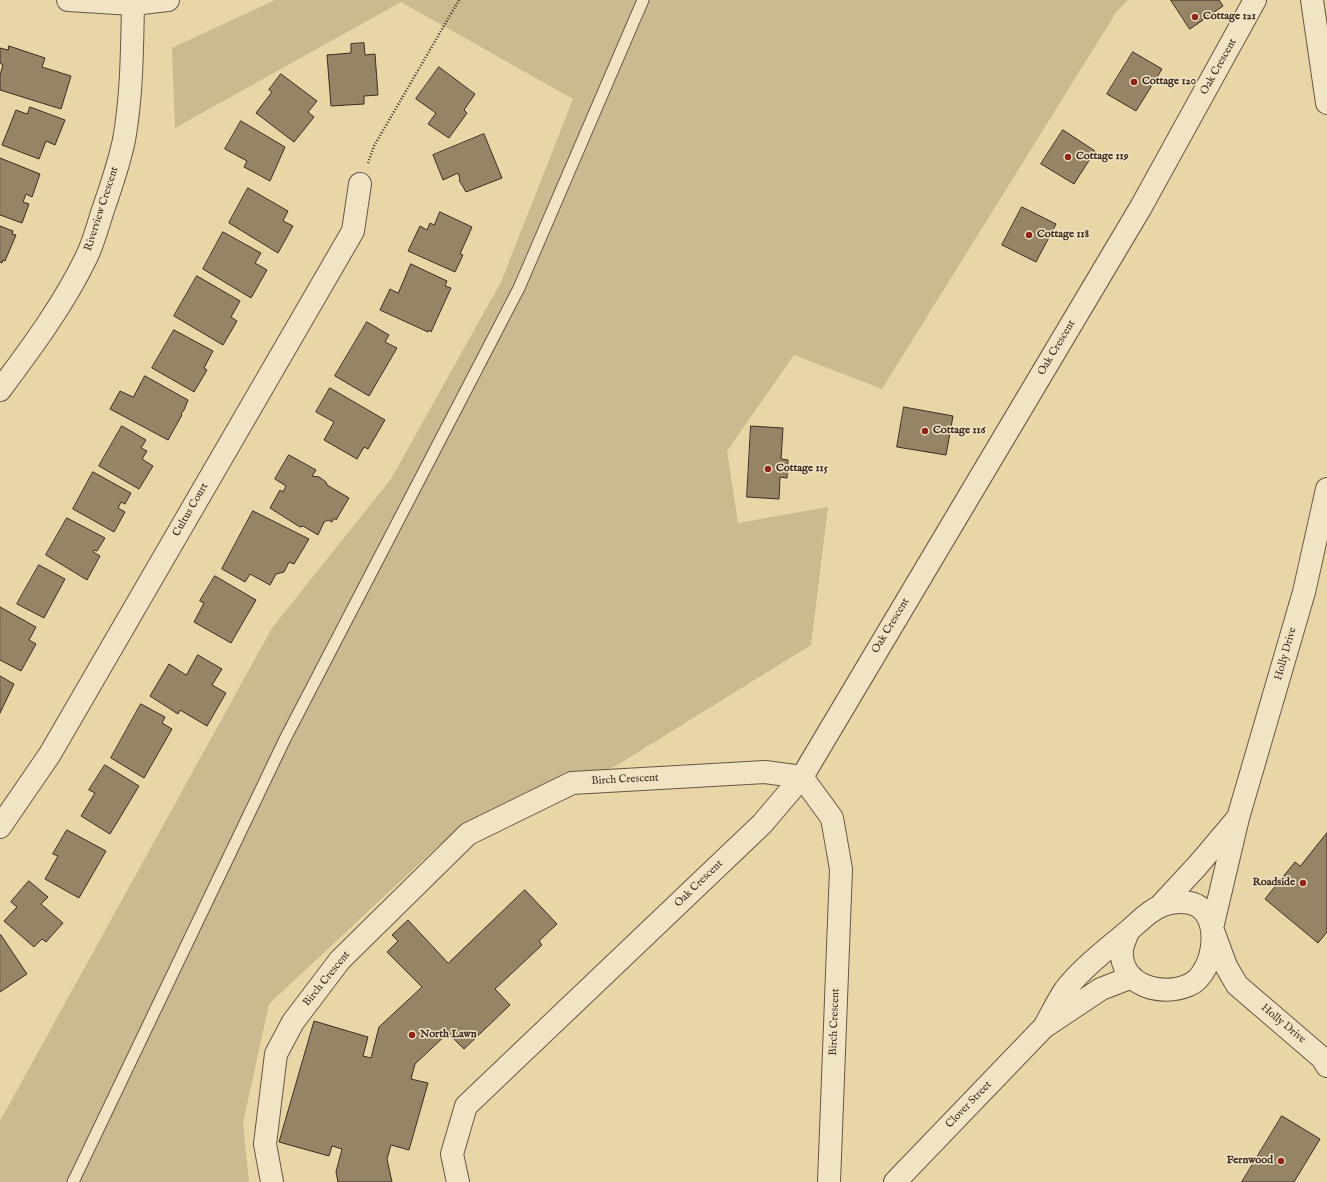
<!DOCTYPE html>
<html>
<head>
<meta charset="utf-8">
<style>
	body { margin:0 }
	canvas { display:block; background:#e8d6a6 }
</style>
</head>
<body>
<canvas width="1327" height="1182"></canvas>
<script>
const ctx = document.querySelector('canvas').getContext('2d');
ctx.lineJoin = 'round';
function fill(path, color) { ctx.fillStyle = color; ctx.fill(path, 'evenodd'); }
function stroke(path, color, width, dash) { ctx.strokeStyle = color; ctx.lineWidth = width; ctx.lineCap = dash ? 'butt' : 'round'; ctx.setLineDash(dash || []); ctx.stroke(path); }
function drawText(font, color, halo, rows, align = 'center') {
  ctx.font = font + ' "IM FELL English",serif'; ctx.lineWidth = 3; ctx.setLineDash([]); ctx.textBaseline = 'middle'; ctx.strokeStyle = halo; ctx.fillStyle = color; for (const [text, x, y, turn = 0] of rows) {
    ctx.save(); ctx.translate(x, y); ctx.rotate((+turn || 0) * Math.PI / 180); ctx.textAlign = isNaN(turn) ? turn : align; if (halo) ctx.strokeText(text, 0, 0); ctx.fillText(text, 0, 0); ctx.restore();
  }
}
const green = new Path2D(`
	M 275,0 L 1128,0 L 1117,11 L 882,389 L 794,355 L 727,451 L 738,523 L 828,507 L 811,645 L 614,767 L 527,792 L 438,846 L 269,1004 L 243,1123 L 249,1182 L 0,1182 L 0,1121 L 272,628 L 391,479 L 501,282 L 573,99 L 401,2 L 175,128 L 172,48 Z`);
const building = new Path2D(`
	M 1171,0 L 1219,0 L 1223,6 L 1190,29 Z
	M 364,43 L 365,55 L 375,54 L 378,95 L 364,96 L 364,104 L 331,106 L 327,55 L 351,53 L 351,44 Z
	M 9,46 L 45,58 L 42,67 L 71,76 L 61,109 L 0,90 L 0,75 L 3,65 L 0,63 L 0,48 L 8,50 Z
	M 1133,52 L 1162,69 L 1136,111 L 1107,94 Z
	M 439,67 L 475,94 L 464,110 L 467,113 L 449,138 L 428,124 L 436,113 L 416,99 Z
	M 281,74 L 317,101 L 308,112 L 314,117 L 294,142 L 256,113 L 272,92 L 269,90 Z
	M 30,107 L 65,120 L 55,145 L 46,141 L 39,159 L 2,145 L 16,110 L 27,114 Z
	M 241,121 L 285,147 L 270,181 L 244,167 L 247,161 L 225,149 Z
	M 1063,130 L 1095,151 L 1074,184 L 1041,164 Z
	M 484,134 L 502,178 L 466,192 L 459,180 L 460,179 L 458,173 L 443,180 L 433,155 Z
	M 0,158 L 40,174 L 32,197 L 26,194 L 23,202 L 29,204 L 22,223 L 0,215 Z
	M 248,188 L 288,211 L 283,221 L 293,226 L 278,253 L 229,223 Z
	M 1022,207 L 1056,224 L 1036,262 L 1002,245 Z
	M 440,212 L 472,227 L 460,254 L 463,255 L 455,272 L 408,251 L 420,226 L 427,230 L 430,223 L 434,225 Z
	M 0,226 L 13,231 L 12,234 L 16,235 L 5,261 L 3,260 L 2,263 L 0,262 Z
	M 223,232 L 261,253 L 255,263 L 267,270 L 251,298 L 203,269 Z
	M 411,264 L 447,281 L 445,286 L 451,288 L 431,332 L 429,330 L 428,332 L 380,310 L 390,289 L 398,293 Z
	M 197,276 L 240,301 L 231,317 L 237,321 L 223,345 L 174,316 Z
	M 367,322 L 389,335 L 385,342 L 397,348 L 369,396 L 335,376 Z
	M 174,330 L 213,351 L 204,368 L 207,370 L 194,392 L 152,368 Z
	M 145,376 L 188,400 L 184,410 L 181,414 L 182,415 L 168,440 L 110,409 L 120,391 L 133,397 Z
	M 330,388 L 385,420 L 368,449 L 364,447 L 357,459 L 324,440 L 334,422 L 316,412 Z
	M 904,407 L 953,416 L 946,455 L 897,447 Z
	M 122,426 L 146,440 L 141,448 L 147,451 L 142,459 L 153,466 L 139,489 L 99,466 Z
	M 751,426 L 783,428 L 781,459 L 788,460 L 787,478 L 780,477 L 779,499 L 747,497 Z
	M 289,455 L 316,470 L 312,476 L 319,477 L 326,482 L 327,485 L 349,498 L 336,520 L 334,518 L 332,522 L 328,520 L 324,522 L 318,535 L 303,526 L 300,527 L 270,508 L 280,490 L 283,492 L 286,486 L 275,479 Z
	M 93,472 L 131,493 L 125,504 L 121,502 L 118,508 L 125,512 L 114,532 L 73,509 Z
	M 253,511 L 309,539 L 294,564 L 289,562 L 284,572 L 276,574 L 270,585 L 250,574 L 245,582 L 222,569 Z
	M 67,518 L 105,538 L 97,551 L 94,550 L 93,552 L 100,556 L 87,580 L 46,555 Z
	M 39,565 L 65,579 L 44,618 L 17,604 Z
	M 215,576 L 256,600 L 231,643 L 194,622 L 204,603 L 200,601 Z
	M 0,607 L 36,627 L 29,640 L 36,644 L 21,671 L 0,660 Z
	M 198,655 L 222,669 L 212,685 L 226,693 L 207,726 L 180,710 L 178,714 L 150,696 L 169,664 L 186,675 Z
	M 0,676 L 14,684 L 0,713 Z
	M 141,704 L 165,717 L 162,723 L 172,729 L 144,778 L 111,758 Z
	M 105,765 L 139,786 L 110,834 L 81,816 L 95,793 L 89,790 Z
	M 67,830 L 106,851 L 79,898 L 45,879 L 58,856 L 53,854 Z
	M 1327,833 L 1327,932 L 1318,943 L 1265,899 L 1295,862 L 1300,866 Z
	M 29,881 L 48,897 L 41,904 L 63,923 L 46,942 L 42,939 L 34,947 L 4,921 L 17,907 L 11,902 Z
	M 525,890 L 557,924 L 539,941 L 542,945 L 495,989 L 510,1005 L 464,1049 L 448,1033 L 415,1064 L 411,1079 L 428,1083 L 409,1150 L 391,1145 L 387,1159 L 392,1182 L 338,1182 L 336,1172 L 342,1149 L 332,1146 L 329,1156 L 279,1142 L 314,1021 L 368,1037 L 363,1056 L 371,1058 L 379,1027 L 422,987 L 387,952 L 398,941 L 392,935 L 408,920 L 448,963 Z
	M 0,935 L 1,935 L 27,974 L 0,992 Z
	M 1282,1116 L 1320,1139 L 1294,1182 L 1242,1182 Z`);
const path = new Path2D(`
	M 368,163 L 374,146 L 459,0`);
const service = new Path2D(`
	M 73,1182 L 285,739 L 519,288 L 643,0`);
const minor = new Path2D(`
	M 1312,0 L 1327,103
	M 1327,489 L 1304,592 L 1238,818 L 1212,928 L 1226,966 L 1237,985 L 1322,1058 L 1327,1066
	M 0,827 L 50,754 L 353,231 L 360,184
	M 1160,906 L 1198,865 L 1236,820
	M 1044,1027 C 1051,1015 1057,1002 1065,990 C 1082,968 1106,950 1127,932 C 1137,924 1148,911 1161,906 C 1170,902 1180,901 1190,903 C 1224,910 1216,973 1189,985 C 1162,997 1119,986 1122,949 C 1123,944 1126,937 1128,932
	M 272,1182 L 265,1144 L 276,1054 L 293,1022 L 340,960 L 468,834 L 572,783 L 765,772 L 802,777 L 832,818 L 841,869 L 829,1182
	M 458,1182 L 452,1154 L 466,1106 L 762,824 L 802,777 L 1141,207 L 1255,0
	M 895,1182 L 1044,1027 L 1101,989 L 1132,977`);
const tertiary = new Path2D(`
	M 68,0 L 133,4 L 168,0
	M 0,390 C 32,347 64,304 87,256 C 94,241 98,225 103,210 C 111,187 119,164 124,140 C 132,95 132,49 133,4`);
const markers = [
	[1195,17,4,"#8f2418"],
	[1134,82,4,"#8f2418"],
	[1068,157,4,"#8f2418"],
	[1029,235,4,"#8f2418"],
	[925,431,4,"#8f2418"],
	[768,469,4,"#8f2418"],
	[1303,883,4,"#8f2418"],
	[412,1035,4,"#8f2418"],
	[1281,1161,4,"#8f2418"]
];
const poiNames = [
	["Cottage 121",1203,17],
	["Cottage 120",1142,82],
	["Cottage 119",1076,157],
	["Cottage 118",1037,235],
	["Cottage 116",933,431],
	["Cottage 115",776,469],
	["Roadside",1295,883,"right"],
	["North Lawn",420,1035],
	["Fernwood",1273,1161,"right"]
];
const streetNames = [
	["Oak Crescent",1219,67,-61],
	["Riverview Crescent",102,209,-72],
	["Oak Crescent",1057,348,-59],
	["Cultus Court",191,510,-60],
	["Oak Crescent",891,626,-59],
	["Holly Drive",1286,654,-74],
	["Birch Crescent",625,780,-3],
	["Oak Crescent",699,884,-44],
	["Birch Crescent",327,979,-51],
	["Birch Crescent",835,1022,-88],
	["Holly Drive",1283,1024,40],
	["Clover Street",969,1105,-46]
];
fill(green, '#cbb98f');
fill(building, '#968466');
stroke(building, '#3d2c21', 1);
stroke(service, '#685642', 13);
stroke(minor, '#685642', 24);
stroke(tertiary, '#685642', 24);
stroke(path, '#3d2c21', 2.5, [1, 2]);
stroke(service, '#f0e4c5', 11);
stroke(minor, '#f0e4c5', 22);
stroke(tertiary, '#f0e4c5', 22);
for (const [x, y, r, color] of markers) { const dot = new Path2D(); dot.arc(x, y, r, 0, 2 * Math.PI); ctx.fillStyle = color; ctx.fill(dot); stroke(dot, '#f0e4c5', 1.5); }
drawText('bold 11px', '#3d2c21', '#f0e4c5', poiNames, 'left');
drawText('11px', '#3d2c21', '#f0e4c5', streetNames);
</script>
</body>
</html>
